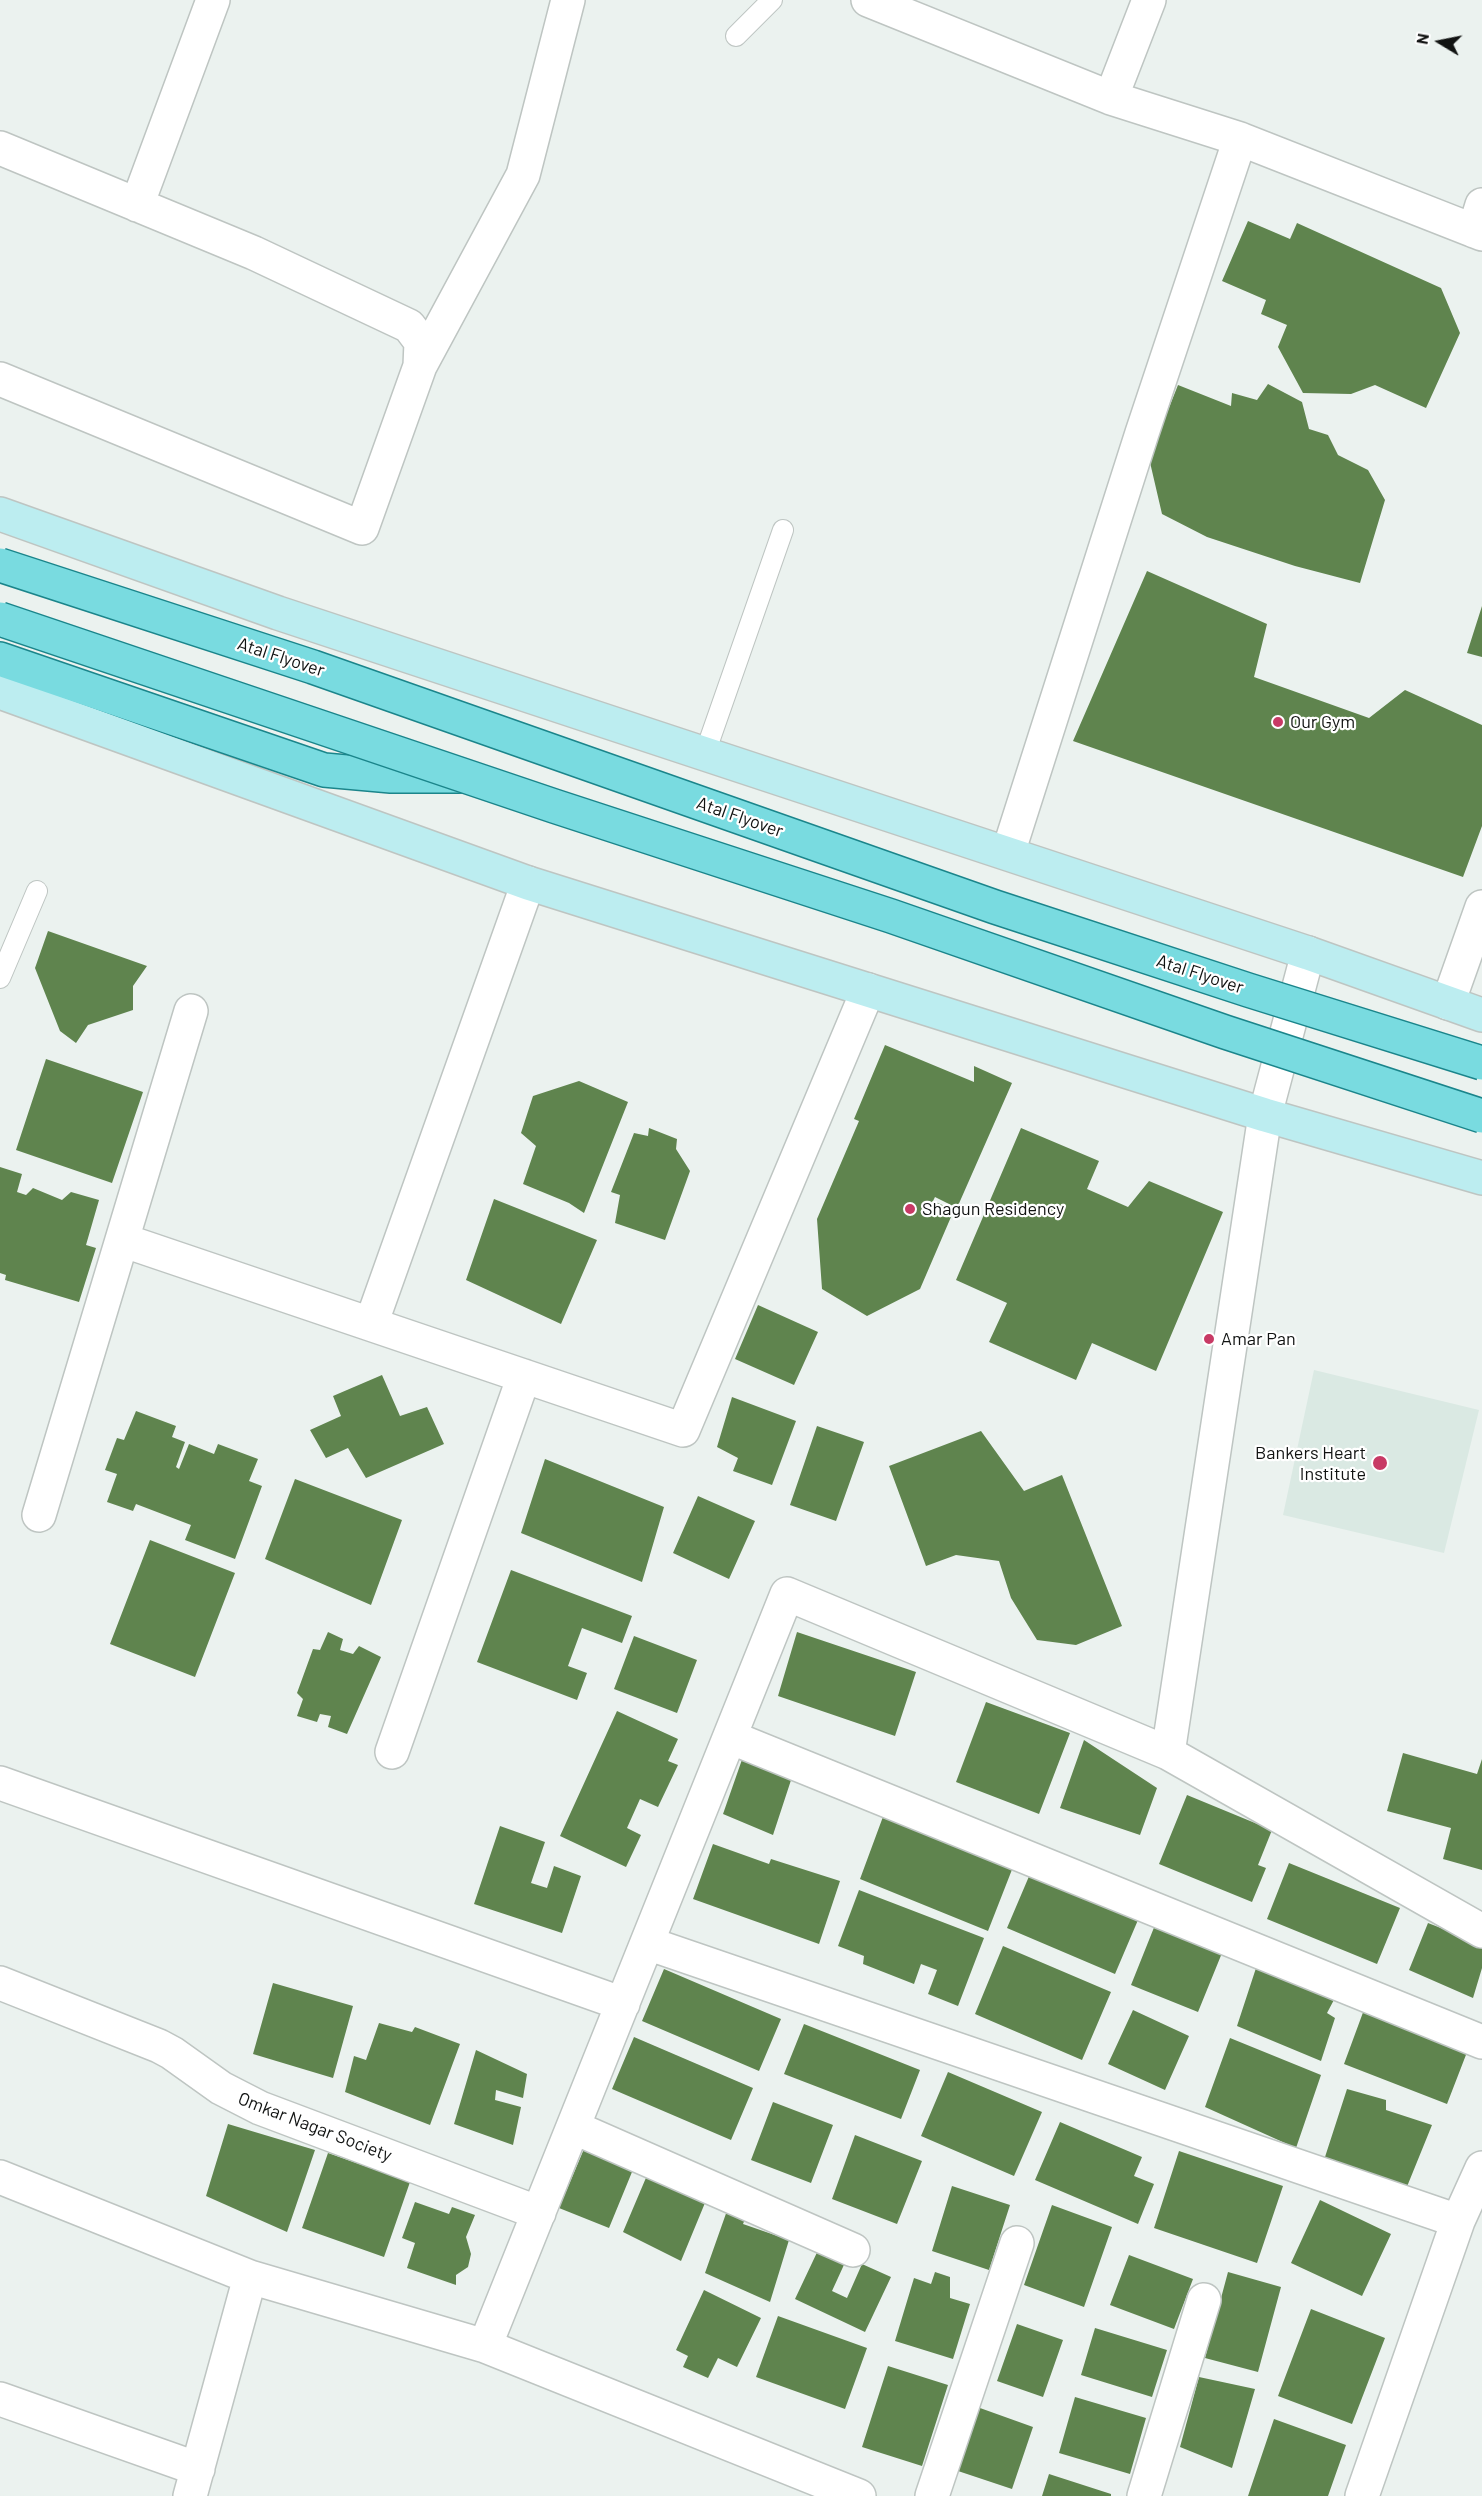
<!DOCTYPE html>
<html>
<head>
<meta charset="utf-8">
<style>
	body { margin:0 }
	#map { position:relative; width:1482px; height:2496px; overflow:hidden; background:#ebf2ef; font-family:Barlow,sans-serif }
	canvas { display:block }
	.north { position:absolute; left:1410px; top:12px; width:60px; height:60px; -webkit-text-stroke:4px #fff; paint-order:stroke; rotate:280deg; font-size:16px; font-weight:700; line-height:24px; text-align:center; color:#111312 }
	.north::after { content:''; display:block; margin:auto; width:21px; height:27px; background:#111312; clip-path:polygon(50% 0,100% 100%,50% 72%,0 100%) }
</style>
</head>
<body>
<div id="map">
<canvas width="1482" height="2496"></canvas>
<div class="north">N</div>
</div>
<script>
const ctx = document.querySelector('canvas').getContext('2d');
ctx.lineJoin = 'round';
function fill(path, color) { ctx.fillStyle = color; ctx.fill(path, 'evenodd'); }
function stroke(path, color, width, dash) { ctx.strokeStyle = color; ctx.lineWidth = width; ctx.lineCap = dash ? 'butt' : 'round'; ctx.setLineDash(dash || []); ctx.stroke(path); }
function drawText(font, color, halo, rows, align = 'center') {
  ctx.font = font + ' Barlow,sans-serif'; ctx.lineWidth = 4.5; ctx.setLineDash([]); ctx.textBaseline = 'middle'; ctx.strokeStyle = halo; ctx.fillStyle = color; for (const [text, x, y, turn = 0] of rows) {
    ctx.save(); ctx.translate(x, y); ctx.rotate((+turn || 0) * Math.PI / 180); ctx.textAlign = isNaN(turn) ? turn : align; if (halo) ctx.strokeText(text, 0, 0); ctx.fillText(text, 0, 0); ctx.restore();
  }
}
const built = new Path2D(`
	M 1314,1370 L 1479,1410 L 1444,1553 L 1283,1515 Z`);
const building = new Path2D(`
	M 1248,221 L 1290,239 L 1297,223 L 1441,288 L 1460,333 L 1426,408 L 1375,385 L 1351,394 L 1303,393 L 1278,347 L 1287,325 L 1261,314 L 1266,300 L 1222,281 Z
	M 1268,384 L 1302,402 L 1309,429 L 1328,435 L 1338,455 L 1368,470 L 1385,500 L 1360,583 L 1295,566 L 1207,537 L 1162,514 L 1149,458 L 1178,385 L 1231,406 L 1232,393 L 1257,400 Z
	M 1147,571 L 1267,624 L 1254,677 L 1369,718 L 1405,690 L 1482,725 L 1482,826 L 1463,877 L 1073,741 Z
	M 1482,606 L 1482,657 L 1467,653 Z
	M 48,931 L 147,966 L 133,986 L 133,1010 L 88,1025 L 76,1043 L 60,1031 L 35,968 Z
	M 885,1045 L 974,1082 L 974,1066 L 1012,1083 L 957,1208 L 935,1197 L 933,1201 L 954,1210 L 920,1289 L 867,1316 L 822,1289 L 817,1219 L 859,1121 L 854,1119 Z
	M 46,1059 L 143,1092 L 112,1183 L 16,1150 Z
	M 579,1081 L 628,1102 L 584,1213 L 569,1203 L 523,1184 L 536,1146 L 521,1133 L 533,1096 Z
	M 649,1128 L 677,1139 L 676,1149 L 690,1171 L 665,1240 L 615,1223 L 620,1195 L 611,1192 L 634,1133 L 648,1136 Z
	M 1021,1128 L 1099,1161 L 1087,1189 L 1128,1207 L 1149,1181 L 1223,1212 L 1156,1371 L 1092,1343 L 1076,1380 L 989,1342 L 1007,1303 L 956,1280 Z
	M 0,1167 L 22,1174 L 17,1192 L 26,1195 L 33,1188 L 62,1200 L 71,1192 L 99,1200 L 86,1245 L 96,1248 L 79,1302 L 5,1280 L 6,1275 L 0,1273 Z
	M 494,1199 L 597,1240 L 561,1324 L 466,1280 Z
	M 758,1305 L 818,1332 L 794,1385 L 735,1359 Z
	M 382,1375 L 400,1416 L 427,1407 L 444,1444 L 366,1478 L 348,1448 L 326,1458 L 310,1430 L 341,1416 L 333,1396 Z
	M 732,1397 L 796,1421 L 772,1485 L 733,1471 L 738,1458 L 717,1447 Z
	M 136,1411 L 176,1426 L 172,1437 L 185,1442 L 176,1467 L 179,1469 L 189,1444 L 214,1454 L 218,1444 L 258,1459 L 249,1481 L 262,1486 L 235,1559 L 185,1540 L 191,1525 L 136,1504 L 133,1511 L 107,1502 L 117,1474 L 105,1470 L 117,1438 L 124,1440 Z
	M 817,1426 L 864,1442 L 836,1521 L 790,1505 Z
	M 981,1431 L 1024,1491 L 1062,1475 L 1122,1626 L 1076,1645 L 1037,1640 L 1011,1598 L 999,1561 L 956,1555 L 926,1566 L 889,1466 Z
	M 545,1459 L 664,1507 L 642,1582 L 521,1533 Z
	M 295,1479 L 402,1520 L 371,1605 L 265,1559 Z
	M 698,1496 L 755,1521 L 729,1579 L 673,1553 Z
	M 150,1540 L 235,1573 L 195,1677 L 110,1644 Z
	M 511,1570 L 632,1616 L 622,1643 L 582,1628 L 568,1666 L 587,1673 L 577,1700 L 477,1662 Z
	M 328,1632 L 343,1639 L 340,1650 L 353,1654 L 359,1646 L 381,1657 L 347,1734 L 328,1727 L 331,1716 L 320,1714 L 317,1722 L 297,1716 L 303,1699 L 297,1693 L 313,1649 L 320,1650 Z
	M 797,1632 L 916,1672 L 895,1736 L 778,1696 Z
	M 634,1636 L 697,1660 L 677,1713 L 614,1689 Z
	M 986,1702 L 1070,1733 L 1039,1814 L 956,1782 Z
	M 617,1711 L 678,1739 L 668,1761 L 678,1765 L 658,1807 L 640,1799 L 627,1828 L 641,1835 L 626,1867 L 560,1836 Z
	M 1084,1740 L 1157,1788 L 1140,1835 L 1060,1808 Z
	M 745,1751 L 793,1774 L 773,1835 L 723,1814 Z
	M 1403,1753 L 1477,1774 L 1482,1759 L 1482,1870 L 1443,1859 L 1451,1828 L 1387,1811 Z
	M 1187,1795 L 1272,1830 L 1258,1865 L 1266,1868 L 1252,1902 L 1159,1864 Z
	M 884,1814 L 1013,1867 L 988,1931 L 860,1879 Z
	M 500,1826 L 545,1842 L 531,1883 L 547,1888 L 554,1866 L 581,1876 L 562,1933 L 474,1904 Z
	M 713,1844 L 769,1864 L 771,1859 L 840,1881 L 819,1944 L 693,1899 Z
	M 1289,1863 L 1400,1908 L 1377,1964 L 1267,1919 Z
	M 1030,1874 L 1138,1920 L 1115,1974 L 1007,1928 Z
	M 859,1890 L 984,1938 L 958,2006 L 928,1994 L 937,1970 L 921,1964 L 914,1984 L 863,1964 L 864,1956 L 838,1946 Z
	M 1428,1923 L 1482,1944 L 1482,1968 L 1473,1998 L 1409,1970 Z
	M 1155,1925 L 1222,1953 L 1198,2012 L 1131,1985 Z
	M 1003,1946 L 1111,1992 L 1082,2060 L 975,2014 Z
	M 1257,1965 L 1336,1996 L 1327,2013 L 1335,2018 L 1321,2061 L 1237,2026 Z
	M 664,1969 L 781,2019 L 759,2071 L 642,2021 Z
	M 273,1983 L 353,2006 L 333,2078 L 253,2054 Z
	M 1365,2007 L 1469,2047 L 1447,2104 L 1344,2064 Z
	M 1133,2010 L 1189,2036 L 1165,2090 L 1108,2064 Z
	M 379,2023 L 412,2032 L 415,2027 L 460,2044 L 430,2125 L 345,2092 L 354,2056 L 366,2060 Z
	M 804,2024 L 920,2070 L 901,2119 L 784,2074 Z
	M 634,2037 L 753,2088 L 731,2140 L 612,2089 Z
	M 1230,2038 L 1321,2075 L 1296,2148 L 1205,2107 Z
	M 476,2050 L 527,2074 L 523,2098 L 496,2090 L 495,2100 L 521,2107 L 513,2145 L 454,2124 Z
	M 948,2072 L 1042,2112 L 1014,2176 L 921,2136 Z
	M 1347,2089 L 1386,2100 L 1386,2110 L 1432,2125 L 1404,2194 L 1325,2157 Z
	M 773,2102 L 833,2125 L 811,2183 L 751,2160 Z
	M 1060,2122 L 1142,2157 L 1134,2176 L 1154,2184 L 1138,2224 L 1035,2180 Z
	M 228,2124 L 315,2150 L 287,2232 L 206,2196 Z
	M 855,2135 L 922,2161 L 897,2224 L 832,2199 Z
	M 584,2149 L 632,2172 L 609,2228 L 559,2208 Z
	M 1179,2151 L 1283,2186 L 1257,2263 L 1154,2228 Z
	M 328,2153 L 410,2182 L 384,2257 L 302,2228 Z
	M 648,2173 L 707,2198 L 681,2261 L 623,2232 Z
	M 952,2186 L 1010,2205 L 989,2270 L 932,2251 Z
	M 1320,2200 L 1391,2234 L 1362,2296 L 1291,2263 Z
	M 415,2202 L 449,2214 L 452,2207 L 475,2215 L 466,2237 L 471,2254 L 468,2267 L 456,2275 L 456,2285 L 407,2268 L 415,2243 L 402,2238 Z
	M 729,2205 L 748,2212 L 743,2224 L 789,2240 L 770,2302 L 705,2273 Z
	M 1052,2205 L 1112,2227 L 1084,2307 L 1024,2285 Z
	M 821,2244 L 848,2256 L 832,2291 L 847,2298 L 862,2264 L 891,2277 L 865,2332 L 795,2299 Z
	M 1129,2255 L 1193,2279 L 1174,2329 L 1110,2305 Z
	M 935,2272 L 950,2277 L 950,2298 L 970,2304 L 953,2359 L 895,2341 L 914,2278 L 931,2284 Z
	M 1228,2272 L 1281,2287 L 1258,2372 L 1205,2358 Z
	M 704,2290 L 761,2318 L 737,2367 L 718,2358 L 708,2378 L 683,2367 L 688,2356 L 676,2350 Z
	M 1311,2309 L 1385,2338 L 1352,2424 L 1278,2396 Z
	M 778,2316 L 867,2348 L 845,2409 L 756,2377 Z
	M 1017,2324 L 1063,2340 L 1043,2397 L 997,2381 Z
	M 1095,2328 L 1167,2350 L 1152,2397 L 1081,2375 Z
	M 888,2366 L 948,2385 L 922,2466 L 862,2447 Z
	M 1199,2377 L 1255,2389 L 1232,2468 L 1180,2447 Z
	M 1075,2397 L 1146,2418 L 1130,2474 L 1059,2453 Z
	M 980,2408 L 1033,2427 L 1012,2489 L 958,2471 Z
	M 1274,2419 L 1346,2445 L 1328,2496 L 1248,2496 Z
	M 1049,2474 L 1111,2494 L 1111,2496 L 1042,2496 Z`);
const lane = new Path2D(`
	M 736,36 L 772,0
	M 705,753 L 783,530
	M 0,978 L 37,891`);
const street = new Path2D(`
	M 868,0 L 1111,98 L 1240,139 L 1482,234
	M 1111,98 L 1149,0
	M 0,148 L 254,253 L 409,326 L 421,342 L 420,366 L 362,528 L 0,379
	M 137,205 L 213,0
	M 1474,231 L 1482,205
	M 420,366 L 523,175 L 568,0
	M 1008,853 L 1142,433 L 1240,139
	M 1448,1003 L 1482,907
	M 122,1240 L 683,1430 L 868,990
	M 371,1324 L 528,883
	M 39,1515 L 191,1011
	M 730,1737 L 1482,2042
	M 392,1752 L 524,1376
	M 1168,1753 L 1482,1931
	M 0,1783 L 623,2004
	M 647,1943 L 1458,2221
	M 0,1983 L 159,2046 L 172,2053 L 221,2088 L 260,2108 L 539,2213
	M 573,2127 L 853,2250
	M 0,2177 L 250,2277 L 485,2346 L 787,1594 L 1168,1753 L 1265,1115 L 1308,953
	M 485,2346 L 859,2496
	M 0,2399 L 198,2469
	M 190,2496 L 250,2277
	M 932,2496 L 1017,2243
	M 1144,2496 L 1204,2300
	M 1362,2496 L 1458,2221 L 1482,2168`);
const secondary = new Path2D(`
	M 0,514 L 278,613 L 1308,953 L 1482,1015
	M 0,692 L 528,883 L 1265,1115 L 1482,1178`);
const primary = new Path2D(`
	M 0,659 L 324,770 L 391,776 L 459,776`);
const primaryBridge = new Path2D(`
	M 0,565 L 313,667 L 995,907 L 1248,990 L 1482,1063
	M 0,619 L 554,806 L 891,916 L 1225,1032 L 1482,1116`);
const markers = [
	[1278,722,6,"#c83a65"],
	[910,1209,6,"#c83a65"],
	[1209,1339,6,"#c83a65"],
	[1380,1463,8,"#c83a65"]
];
const streetNames = [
	["Atal Flyover",281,657,18],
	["Atal Flyover",740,817,19],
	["Atal Flyover",1200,974,18],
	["Omkar Nagar Society",315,2127,21]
];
const poiNames = [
	["Our Gym",1290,722],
	["Shagun Residency",922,1209],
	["Amar Pan",1221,1339],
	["Bankers Heart",1366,1453,"right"],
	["Institute",1366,1474,"right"]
];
fill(built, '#dae9e3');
fill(building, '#5f844e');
stroke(lane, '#bec5c2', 22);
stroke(street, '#bec5c2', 36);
stroke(secondary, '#bec5c2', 36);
stroke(primary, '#1b858b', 36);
stroke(lane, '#fff', 20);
stroke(street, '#fff', 33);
stroke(secondary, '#bcedf0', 33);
stroke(primary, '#79dbe0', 33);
stroke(primaryBridge, '#1b858b', 36, []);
stroke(primaryBridge, '#79dbe0', 33);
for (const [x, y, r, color] of markers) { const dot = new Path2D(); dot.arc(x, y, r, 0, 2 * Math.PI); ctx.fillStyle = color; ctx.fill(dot); stroke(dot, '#fff', 2); }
drawText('18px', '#111312', '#fff', streetNames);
drawText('18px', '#111312', '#fff', poiNames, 'left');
</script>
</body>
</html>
